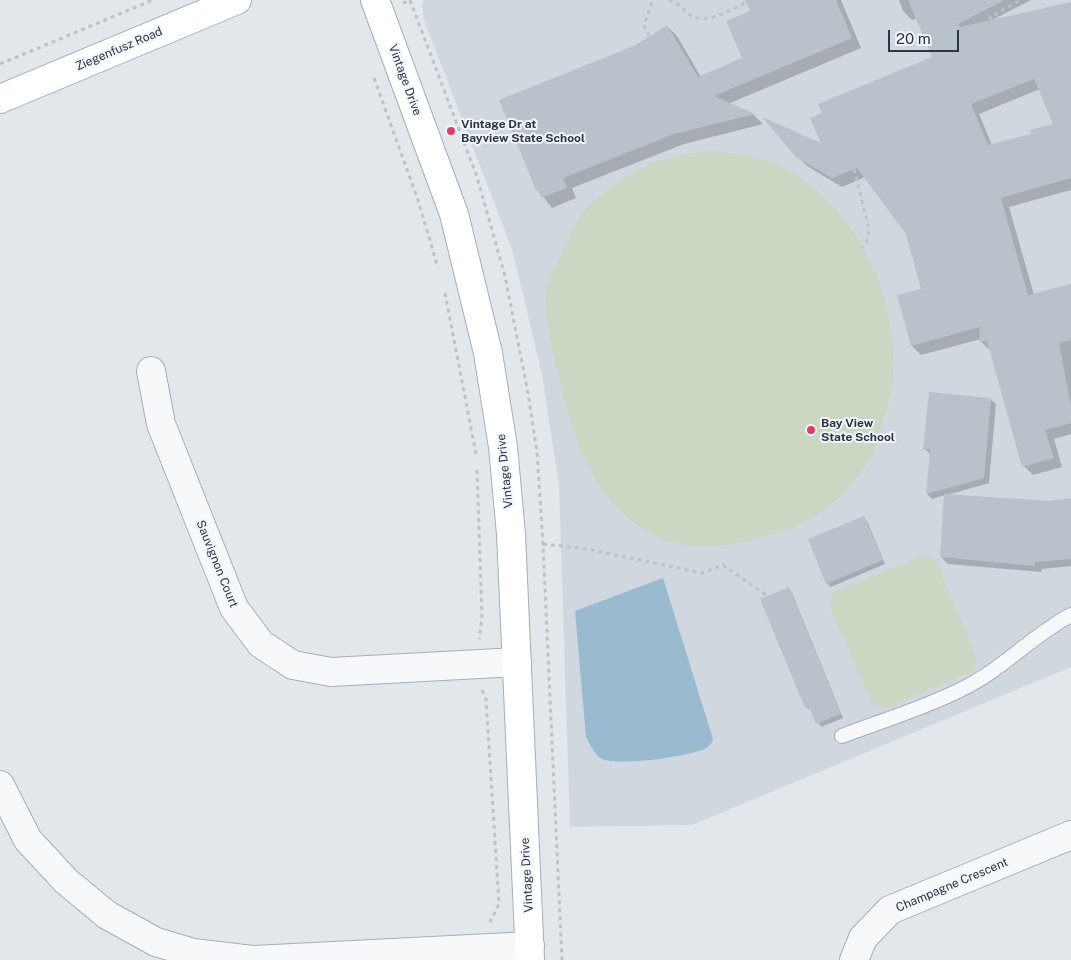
<!DOCTYPE html>
<html>
<head>
<meta charset="utf-8">
<style>
	body { margin:0 }
	#map { position:relative; width:1071px; height:960px; overflow:hidden; background:#e2e7ec; font-family:"Public Sans",sans-serif }
	canvas { display:block }
	.scale { position:absolute; left:888px; top:30px; width:71px; height:22px; box-sizing:border-box; border:2px solid #283646; border-top:0; padding-left:6px; font-size:15px; line-height:18px; white-space:nowrap; color:#283646; -webkit-text-stroke:4px #f3f6f9; paint-order:stroke }
</style>
</head>
<body>
<div id="map">
<canvas width="1071" height="960"></canvas>
<div class="scale">20 m</div>
</div>
<script>
const ctx = document.querySelector('canvas').getContext('2d');
ctx.lineJoin = 'round';
function fill(path, color) { ctx.fillStyle = color; ctx.fill(path, 'evenodd'); }
function stroke(path, color, width, dash) { ctx.strokeStyle = color; ctx.lineWidth = width; ctx.lineCap = dash ? 'butt' : 'round'; ctx.setLineDash(dash || []); ctx.stroke(path); }
function drawText(font, color, halo, rows, align = 'center') {
  ctx.font = font + ' "Public Sans",sans-serif'; ctx.lineWidth = 4; ctx.setLineDash([]); ctx.textBaseline = 'middle'; ctx.strokeStyle = halo; ctx.fillStyle = color; for (const [text, x, y, turn = 0] of rows) {
    ctx.save(); ctx.translate(x, y); ctx.rotate((+turn || 0) * Math.PI / 180); ctx.textAlign = isNaN(turn) ? turn : align; if (halo) ctx.strokeText(text, 0, 0); ctx.fillText(text, 0, 0); ctx.restore();
  }
}
const built = new Path2D(`
	M 424,0 L 1071,0 L 1071,667 L 692,825 L 570,827 L 559,486 L 542,374 L 513,252 L 424,20 L 422,5 Z`);
const green = new Path2D(`
	M 710,151 C 731,153 754,155 773,163 C 852,197 899,293 893,376 C 892,394 885,414 880,433 C 869,476 823,521 780,532 C 748,541 709,553 676,543 C 595,519 574,441 557,369 C 551,343 543,313 547,287 C 549,277 557,265 561,255 C 568,239 575,222 586,208 C 591,203 598,198 604,193 C 638,165 667,155 710,151 Z
	M 925,555 L 935,559 L 977,659 L 973,671 L 883,709 L 872,704 L 829,604 L 833,592 Z`);
const water = new Path2D(`
	M 663,578 L 713,739 C 713,740 710,746 709,746 C 697,757 617,766 602,759 C 595,755 590,745 586,737 L 575,611 Z`);
const shadow = new Path2D(`
	M 749,0 L 841,0 L 861,48 L 728,104 L 754,115 L 763,124 L 684,144 L 572,188 L 576,198 L 552,208 L 537,189 L 636,46 L 667,26 L 677,36 L 701,77 L 743,59 L 751,12 Z
	M 899,0 L 1031,0 L 992,20 L 1071,4 L 1071,190 L 1009,207 L 1034,295 L 1071,285 L 1071,434 L 1054,439 L 1062,467 L 1033,475 L 1024,466 L 990,350 L 980,341 L 981,339 L 921,355 L 912,346 L 898,296 L 922,290 L 907,234 L 865,177 L 842,187 L 807,166 L 797,156 L 823,146 L 934,58 L 917,18 L 912,20 L 903,11 ZM 1040,89 L 1054,124 L 1033,134 L 992,145 L 979,114 Z
	M 990,399 L 996,404 L 989,483 L 947,495 L 1049,502 L 1071,500 L 1071,566 L 1042,569 L 1041,572 L 948,564 L 941,557 L 945,495 L 932,499 L 927,494 L 930,454 L 925,449 Z
	M 863,517 L 867,521 L 885,564 L 831,587 L 827,583 Z
	M 788,589 L 792,593 L 843,718 L 821,727 L 812,710 L 806,707 Z`);
const building = new Path2D(`
	M 745,0 L 836,0 L 852,38 L 714,96 L 755,114 L 674,134 L 563,178 L 567,188 L 541,198 L 538,189 L 536,190 L 499,100 L 636,45 L 667,25 L 698,77 L 742,58 L 726,21 L 750,11 Z
	M 908,0 L 1005,0 L 958,24 L 960,27 L 1071,2 L 1071,178 L 1001,198 L 1028,295 L 1071,284 L 1071,340 L 1059,343 L 1071,406 L 1071,423 L 1045,430 L 1054,458 L 1022,467 L 987,341 L 979,342 L 980,327 L 911,346 L 897,295 L 921,289 L 906,234 L 857,168 L 832,178 L 796,157 L 762,117 L 821,143 L 810,118 L 822,113 L 818,104 L 932,57 ZM 1034,79 L 1053,124 L 1030,130 L 1031,134 L 988,145 L 971,104 Z
	M 929,392 L 991,398 L 984,478 L 926,494 L 930,449 L 923,449 Z
	M 944,494 L 1049,501 L 1071,498 L 1071,559 L 1035,562 L 1034,566 L 940,557 Z
	M 864,516 L 883,560 L 826,584 L 808,539 Z
	M 789,587 L 841,714 L 816,724 L 809,706 L 805,708 L 760,599 Z`);
const path = new Path2D(`
	M 410,0 L 477,177 L 505,276 L 528,393 L 537,452 L 543,544 L 562,960
	M 669,0 C 679,3 684,11 692,16 C 708,25 736,7 751,0
	M 403,3 L 410,1
	M 995,27 L 990,17 L 1021,0
	M 649,36 L 644,25 L 653,0
	M 0,64 L 153,0
	M 374,78 L 418,200 L 438,268
	M 854,169 L 869,229 L 867,241 L 862,247
	M 445,293 L 476,454
	M 477,470 L 482,618 L 479,639
	M 543,544 L 587,549 L 702,573 L 723,565 L 773,600
	M 482,690 L 486,699 L 499,904 L 490,922`);
const lane = new Path2D(`
	M 842,736 C 881,721 922,709 960,690 C 1001,671 1031,636 1071,615`);
const street = new Path2D(`
	M 151,371 L 161,424 L 234,608 L 261,644 L 293,665 L 331,672 L 517,662
	M 0,785 L 28,840 L 66,881 L 107,915 L 156,942 L 193,953 L 252,960
	M 254,960 L 530,946
	M 854,960 L 863,938 L 890,910 L 1071,835`);
const secondary = new Path2D(`
	M 375,0 L 454,214 L 488,353 L 503,447 L 511,534 L 530,960
	M 0,99 L 237,0`);
const markers = [
	[451,131,5,"#dd3c66"],
	[811,430,5,"#dd3c66"]
];
const streetNames = [
	["Ziegenfusz Road",119,49,-23],
	["Vintage Drive",405,80,70],
	["Vintage Drive",505,471,-96],
	["Sauvignon Court",217,564,68],
	["Vintage Drive",527,875,-93],
	["Champagne Crescent",952,885,-23]
];
const poiNames = [
	["Vintage Dr at",461,124],
	["Bayview State School",461,138],
	["Bay View",821,423],
	["State School",821,437]
];
fill(built, '#d0d7de');
fill(green, '#cad7c3');
fill(water, '#9abacf');
fill(shadow, '#0003');
fill(building, '#b9c1cb');
stroke(lane, '#a6aeb7', 16);
stroke(street, '#a6aeb7', 30);
stroke(secondary, '#a6aeb7', 30);
stroke(path, '#bcc2c8', 3, [4, 4]);
stroke(lane, '#f6f8fa', 14);
stroke(street, '#f6f8fa', 28);
stroke(secondary, '#fff', 28);
for (const [x, y, r, color] of markers) { const dot = new Path2D(); dot.arc(x, y, r, 0, 2 * Math.PI); ctx.fillStyle = color; ctx.fill(dot); stroke(dot, '#f3f6f9', 2); }
drawText('12px', '#283646', '#f3f6f9', streetNames);
drawText('bold 12px', '#283646', '#f3f6f9', poiNames, 'left');
</script>
</body>
</html>
